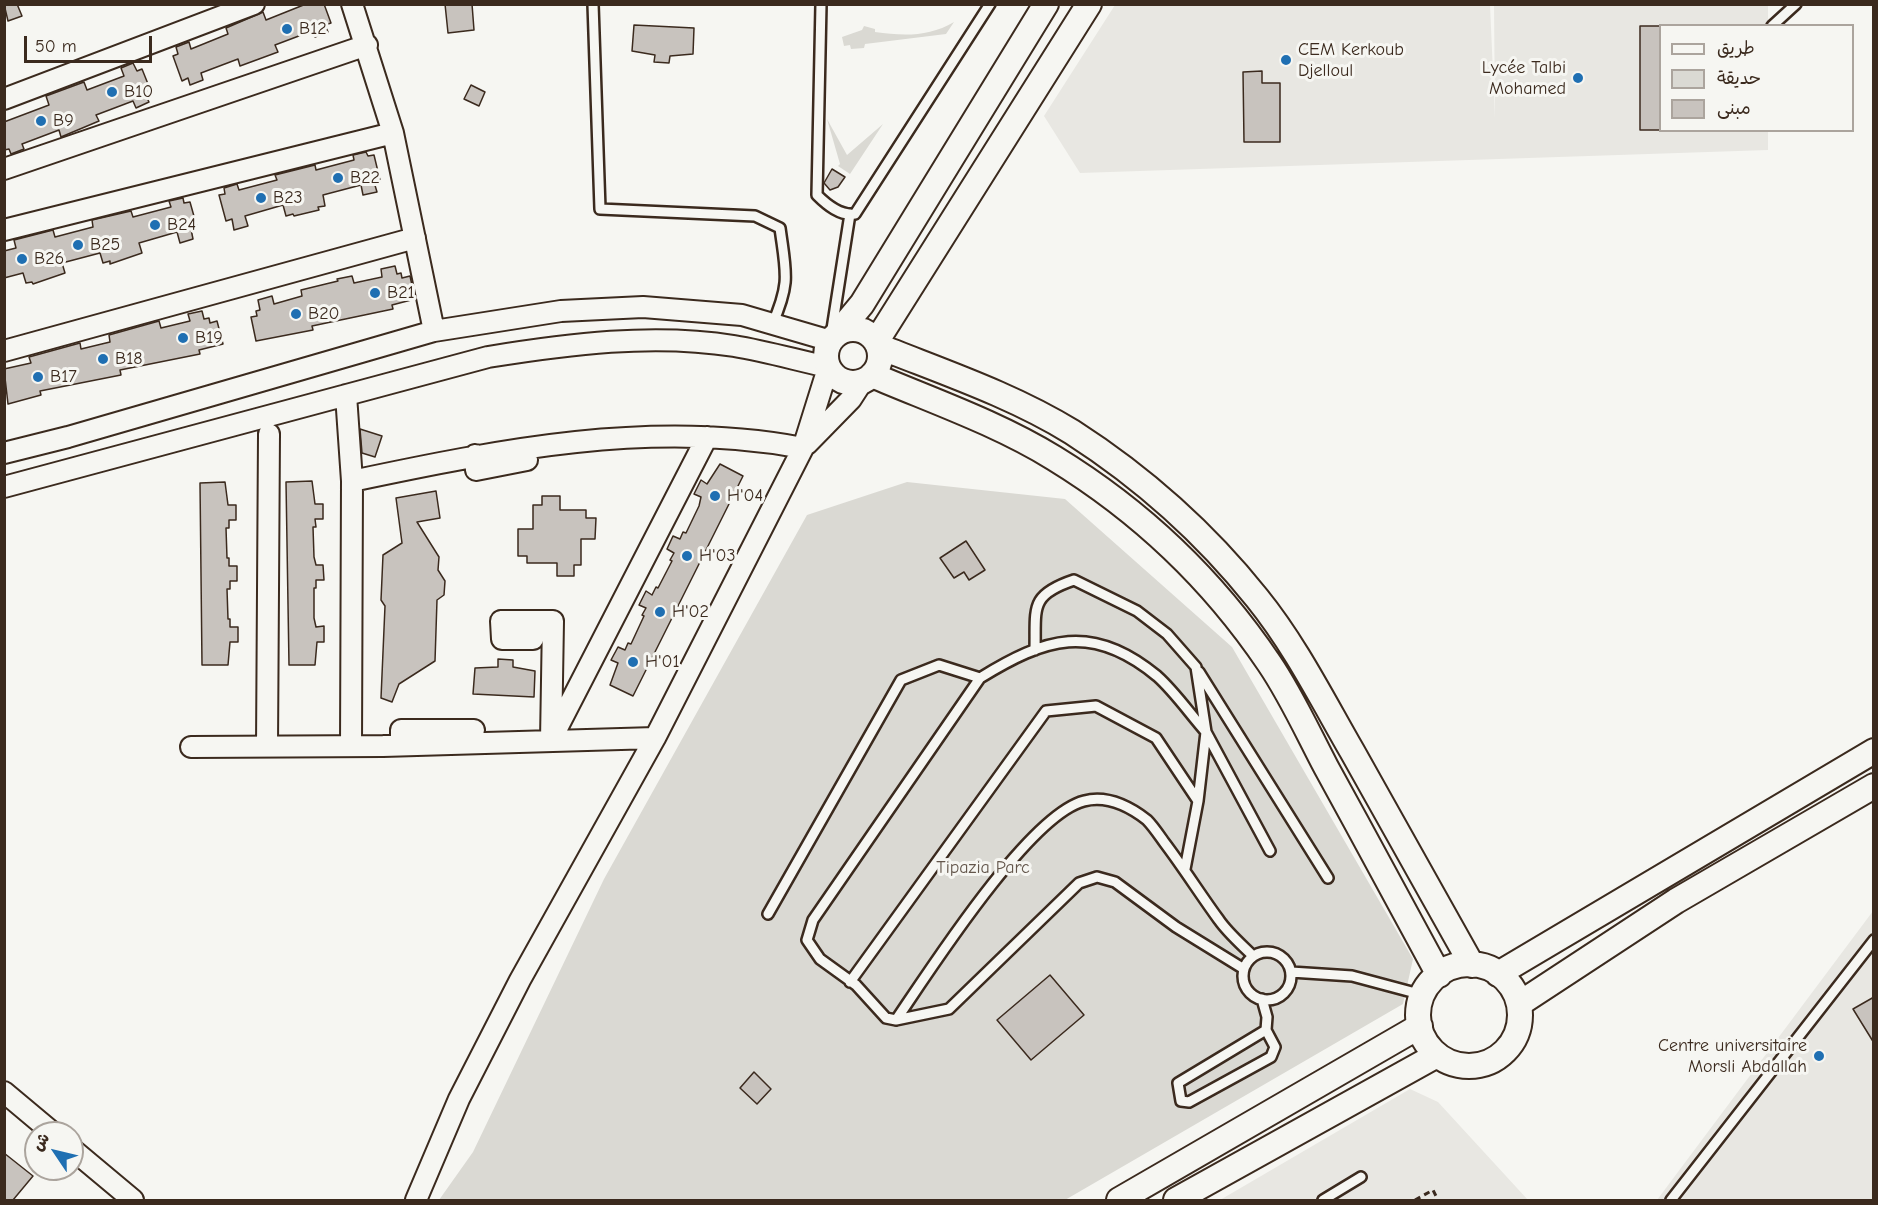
<!DOCTYPE html>
<html>
<head>
<meta charset="utf-8">
<style>
	body { margin:0 }
	#map { position:relative; width:1878px; height:1205px; overflow:hidden; background:#f6f6f2; font-family:"Comic Neue","Playpen Sans Arabic",sans-serif }
	canvas { display:block }
	.frame { position:absolute; inset:0; border:6px solid #3b2a1e; pointer-events:none }
	.legend { position:absolute; left:1659px; top:24px; width:195px; height:108px; box-sizing:border-box; background:#f6f6f2; border:2px solid #aba49d; margin:0; padding:8px 10px; list-style:none; font-size:18px; color:#3b2a1e }
	.legend li { display:flex; align-items:center; gap:12px; height:30px }
	.legend b { width:30px; border:2px solid #aba49d }
	.north { position:absolute; left:24px; top:1121px; width:60px; height:60px; box-sizing:border-box; background:#f6f6f2; border:2px solid #aba49d; border-radius:50%; rotate:305deg; font-size:16px; font-weight:700; line-height:24px; text-align:center; color:#3b2a1e }
	.north::after { content:''; display:block; margin:auto; width:21px; height:27px; background:#1f6fb2; clip-path:polygon(50% 0,100% 100%,50% 72%,0 100%) }
	.scale { position:absolute; left:24px; top:36px; width:128px; height:27px; box-sizing:border-box; border:3px solid #3b2a1e; border-top:0; padding-left:8px; font-size:18px; line-height:21px; white-space:nowrap; color:#3b2a1e; -webkit-text-stroke:4px #f6f6f2; paint-order:stroke }
</style>
</head>
<body>
<div id="map">
<canvas width="1878" height="1205"></canvas>
<div class="frame"></div>
<ul class="legend">
<li><b style="height:8px;background:#f6f6f2"></b>طريق</li>
<li><b style="height:16px;background:#dad9d3"></b>حديقة</li>
<li><b style="height:16px;background:#c8c3be"></b>مبنى</li>
</ul>
<div class="north">ش</div>
<div class="scale">50 m</div>
</div>
<script>
const ctx = document.querySelector('canvas').getContext('2d');
ctx.lineJoin = 'round';
function fill(path, color) { ctx.fillStyle = color; ctx.fill(path, 'evenodd'); }
function stroke(path, color, width, dash) { ctx.strokeStyle = color; ctx.lineWidth = width; ctx.lineCap = dash ? 'butt' : 'round'; ctx.setLineDash(dash || []); ctx.stroke(path); }
function drawText(font, color, halo, rows, align = 'center') {
  ctx.font = font + ' "Comic Neue",sans-serif'; ctx.lineWidth = 6; ctx.setLineDash([]); ctx.textBaseline = 'middle'; ctx.strokeStyle = halo; ctx.fillStyle = color; for (const [text, x, y, turn = 0] of rows) {
    ctx.save(); ctx.translate(x, y); ctx.rotate((+turn || 0) * Math.PI / 180); ctx.textAlign = isNaN(turn) ? turn : align; if (halo) ctx.strokeText(text, 0, 0); ctx.fillText(text, 0, 0); ctx.restore();
  }
}
const built = new Path2D(`
	M 1115,5 L 1490,5 L 1495,118 L 1494,5 L 1768,5 L 1768,25 L 1660,26 L 1660,130 L 1768,131 L 1768,150 L 1080,173 L 1044,116 Z
	M 1873,911 L 1873,1200 L 1657,1200 Z
	M 1410,1089 L 1438,1102 L 1528,1200 L 1220,1200 Z`);
const green = new Path2D(`
	M 954,22 L 946,34 L 865,44 L 864,48 L 851,49 L 850,45 L 844,46 L 842,37 L 862,30 L 864,26 L 875,29 L 875,32 C 903,36 929,37 954,22 Z
	M 827,119 L 847,155 L 883,124 L 850,174 L 838,166 L 840,164 Z
	M 907,482 L 1065,499 L 1232,647 L 1413,959 L 1403,1004 L 1065,1200 L 439,1200 L 473,1152 L 604,879 L 807,515 Z`);
const building = new Path2D(`
	M 4,4 L 17,4 L 22,16 L 8,21 Z
	M 306,4 L 324,4 L 331,23 L 325,25 L 328,32 L 315,37 L 312,31 L 275,45 L 278,52 L 240,66 L 238,59 L 201,73 L 203,80 L 190,85 L 188,78 L 182,81 L 173,56 L 178,54 L 176,47 L 189,42 L 191,49 L 228,34 L 226,28 L 263,12 L 266,20 Z
	M 445,4 L 472,4 L 474,30 L 448,33 Z
	M 634,25 L 694,28 L 693,54 L 670,56 L 669,63 L 654,62 L 655,55 L 632,51 Z
	M 1640,26 L 1660,26 L 1660,130 L 1640,130 Z
	M 133,63 L 137,71 L 142,69 L 152,94 L 146,96 L 149,102 L 136,108 L 133,101 L 96,115 L 99,121 L 61,137 L 59,130 L 22,144 L 24,149 L 11,154 L 9,149 L 4,150 L 4,122 L 49,105 L 46,96 L 84,82 L 87,90 L 124,76 L 121,68 Z
	M 1262,71 L 1262,83 L 1280,83 L 1280,142 L 1244,142 L 1243,72 Z
	M 471,85 L 485,92 L 479,106 L 464,99 Z
	M 366,152 L 368,156 L 374,155 L 380,180 L 374,182 L 377,192 L 363,195 L 361,185 L 323,195 L 325,206 L 318,207 L 319,210 L 294,216 L 293,214 L 286,216 L 283,205 L 245,216 L 248,226 L 234,230 L 232,219 L 226,221 L 219,195 L 225,194 L 224,188 L 237,184 L 239,190 L 277,180 L 275,175 L 315,165 L 316,170 L 354,160 L 353,155 Z
	M 832,169 L 845,177 L 838,187 L 830,190 L 824,183 Z
	M 183,198 L 184,203 L 190,202 L 197,227 L 191,229 L 193,239 L 180,243 L 177,232 L 139,243 L 142,253 L 110,264 L 110,261 L 103,263 L 100,253 L 62,263 L 65,273 L 33,284 L 32,282 L 26,283 L 23,273 L 4,278 L 4,251 L 16,248 L 14,240 L 53,230 L 55,237 L 93,227 L 92,220 L 131,211 L 133,217 L 171,207 L 169,201 Z
	M 395,266 L 397,274 L 401,273 L 402,278 L 410,276 L 415,299 L 392,305 L 393,309 L 312,326 L 313,330 L 256,341 L 251,317 L 257,316 L 256,311 L 260,310 L 258,300 L 272,296 L 274,304 L 302,296 L 301,290 L 338,281 L 337,279 L 352,276 L 354,283 L 382,277 L 381,269 Z
	M 202,311 L 204,319 L 209,318 L 210,323 L 217,321 L 223,344 L 199,350 L 200,354 L 120,370 L 121,375 L 40,391 L 41,395 L 8,404 L 4,369 L 31,363 L 29,357 L 80,343 L 81,349 L 110,342 L 109,335 L 159,321 L 161,328 L 190,321 L 188,314 Z
	M 360,429 L 382,436 L 375,457 L 362,453 Z
	M 720,464 L 743,476 L 633,696 L 610,685 L 618,663 L 611,660 L 618,647 L 625,650 L 628,643 L 631,644 L 644,616 L 642,615 L 646,608 L 639,605 L 646,591 L 652,595 L 656,587 L 658,588 L 672,561 L 670,560 L 674,553 L 667,549 L 673,536 L 680,539 L 683,532 L 686,533 L 699,506 L 701,497 L 694,494 L 701,480 L 707,484 Z
	M 312,481 L 315,504 L 323,504 L 323,519 L 315,519 L 316,527 L 313,527 L 314,557 L 316,565 L 323,565 L 324,580 L 316,580 L 316,588 L 314,588 L 314,618 L 316,627 L 324,626 L 324,642 L 317,642 L 315,665 L 289,665 L 286,482 Z
	M 225,482 L 228,505 L 236,505 L 236,520 L 229,520 L 229,528 L 226,528 L 227,558 L 229,558 L 229,566 L 237,566 L 237,581 L 230,581 L 230,589 L 227,589 L 228,619 L 230,619 L 230,627 L 238,627 L 238,642 L 230,642 L 228,665 L 202,665 L 200,483 Z
	M 436,491 L 440,518 L 417,522 L 439,557 L 438,570 L 445,581 L 444,595 L 437,600 L 435,661 L 399,684 L 392,702 L 381,698 L 385,606 L 381,600 L 383,555 L 402,543 L 396,498 Z
	M 542,496 L 560,496 L 560,510 L 586,510 L 586,518 L 596,518 L 595,539 L 581,539 L 581,565 L 574,565 L 574,576 L 557,576 L 557,563 L 527,563 L 527,556 L 518,556 L 518,529 L 533,529 L 533,505 L 542,505 Z
	M 966,541 L 985,570 L 969,580 L 964,572 L 954,578 L 940,558 Z
	M 498,659 L 513,660 L 513,667 L 535,671 L 534,697 L 473,694 L 475,668 L 498,667 Z
	M 1050,975 L 1084,1015 L 1031,1060 L 997,1020 Z
	M 1874,997 L 1874,1043 L 1853,1009 Z
	M 754,1072 L 771,1089 L 757,1104 L 740,1088 Z
	M 4,1153 L 33,1176 L 13,1200 L 4,1200 Z`);
const path = new Path2D(`
	M 1415,1200 L 1433,1190 L 1438,1200`);
const service = new Path2D(`
	M 593,4 L 600,209 L 755,216 L 780,228 C 786,273 791,282 772,325
	M 821,4 L 817,195 C 827,205 840,216 855,214 L 990,4
	M 1772,26 L 1796,4
	M 832,329 L 850,214
	M 1035,650 C 1036,608 1029,595 1074,580 L 1137,611 L 1167,634 L 1196,667 L 1206,732 L 1270,851
	M 1199,672 L 1328,878
	M 1185,869 L 1198,801 L 1206,732 C 1190,714 1175,692 1157,676 C 1092,622 1045,638 980,678 L 813,920 L 807,940 L 820,959 L 856,985 L 886,1018 L 896,1020 L 949,1009 L 1079,883 L 1097,877 L 1115,882 L 1176,927 L 1244,969
	M 768,914 L 901,680 L 939,665 L 980,678
	M1243 976a24 24 0 1 1 48 0a24 24 0 1 1-48 0Z
	M 1291,972 L 1352,976 L 1423,995
	M 850,982 L 1046,711 L 1096,706 L 1156,738 L 1198,801
	M 1262,999 L 1267,1017 L 1266,1030 L 1178,1083 L 1181,1101 L 1189,1102 L 1271,1057 L 1275,1047 L 1266,1030
	M 896,1020 C 930,970 1029,815 1084,801 C 1107,795 1129,806 1147,820 C 1153,826 1159,835 1164,842 C 1183,867 1200,894 1219,920 C 1228,933 1242,945 1253,956
	M 1323,1200 L 1361,1177
	M 1671,1200 L 1874,940`);
const minor = new Path2D(`
	M 352,4 L 393,133 L 434,331
	M 4,99 L 254,4
	M 4,169 L 367,45
	M 4,230 L 393,133
	M 4,351 L 415,238
	M 346,395 L 352,481 L 351,746
	M 807,444 L 851,399 L 862,382
	M 4,453 L 68,437 L 434,331 L 561,311 L 643,307 L 742,315 L 831,341
	M 475,455 L 476,470 L 527,460
	M 352,481 C 499,450 652,419 803,448
	M 4,487 L 488,357 C 568,344 653,333 734,346 C 765,351 796,360 828,367
	M 534,621 L 533,639 L 502,639 L 501,621 L 553,621 L 551,740 L 707,437
	M 401,745 L 401,730 L 474,730
	M 267,746 L 269,434
	M 191,747 L 383,746 L 655,738
	M 4,1092 L 53,1133
	M 72,1149 L 133,1200
	M 416,1200 L 459,1099 L 520,980 L 655,738 L 803,448 L 828,368`);
const tertiary = new Path2D(`
	M826 356a27 27 0 1 1 54 0a27 27 0 1 1-54 0Z
	M 837,334 L 862,304 L 1046,4
	M 876,342 L 1089,4
	M 878,346 C 943,372 1012,395 1072,432 C 1142,477 1205,533 1257,598 C 1295,645 1322,699 1352,751 C 1392,822 1432,893 1472,965
	M 872,375 C 933,401 997,423 1054,458 C 1139,510 1213,580 1269,663 C 1291,695 1308,733 1326,767 C 1364,836 1401,905 1439,975
	M1418 1015a51 51 0 1 1 102 0a51 51 0 1 1-102 0Z
	M 1498,974 L 1874,751
	M 1519,1004 L 1676,901 L 1874,786
	M 1119,1200 L 1420,1026
	M 1176,1200 L 1437,1055`);
const markers = [
	[287,29,6,"#1f6fb2"],
	[1286,60,6,"#1f6fb2"],
	[1578,78,6,"#1f6fb2"],
	[112,92,6,"#1f6fb2"],
	[41,121,6,"#1f6fb2"],
	[338,178,6,"#1f6fb2"],
	[261,198,6,"#1f6fb2"],
	[155,225,6,"#1f6fb2"],
	[78,245,6,"#1f6fb2"],
	[22,259,6,"#1f6fb2"],
	[375,293,6,"#1f6fb2"],
	[296,314,6,"#1f6fb2"],
	[183,338,6,"#1f6fb2"],
	[103,359,6,"#1f6fb2"],
	[38,377,6,"#1f6fb2"],
	[715,496,6,"#1f6fb2"],
	[687,556,6,"#1f6fb2"],
	[660,612,6,"#1f6fb2"],
	[633,662,6,"#1f6fb2"],
	[1819,1056,6,"#1f6fb2"]
];
const poiNames = [
	["B12",299,29],
	["CEM Kerkoub",1298,50],
	["Djelloul",1298,71],
	["Lycée Talbi",1566,68,"right"],
	["Mohamed",1566,89,"right"],
	["B10",124,92],
	["B9",53,121],
	["B22",350,178],
	["B23",273,198],
	["B24",167,225],
	["B25",90,245],
	["B26",34,259],
	["B21",387,293],
	["B20",308,314],
	["B19",195,338],
	["B18",115,359],
	["B17",50,377],
	["H'04",727,496],
	["H'03",699,556],
	["H'02",672,612],
	["H'01",645,662],
	["Centre universitaire",1807,1046,"right"],
	["Morsli Abdallah",1807,1067,"right"]
];
const parkNames = [
	["Tipazia Parc",983,868]
];
fill(built, '#e8e7e2');
fill(green, '#dad9d3');
fill(building, '#c8c3be');
stroke(building, '#3b2a1e', 1.5);
stroke(service, '#3b2a1e', 14);
stroke(minor, '#3b2a1e', 24);
stroke(tertiary, '#3b2a1e', 28);
stroke(path, '#3b2a1e', 3, [6, 4.5]);
stroke(service, '#f6f6f2', 9);
stroke(minor, '#f6f6f2', 20);
stroke(tertiary, '#f6f6f2', 24);
for (const [x, y, r, color] of markers) { const dot = new Path2D(); dot.arc(x, y, r, 0, 2 * Math.PI); ctx.fillStyle = color; ctx.fill(dot); stroke(dot, '#f6f6f2', 2); }
drawText('18px', '#3b2a1e', '#f6f6f2', poiNames, 'left');
drawText('18px', '#63564b', '#f6f6f2', parkNames);
</script>
</body>
</html>
